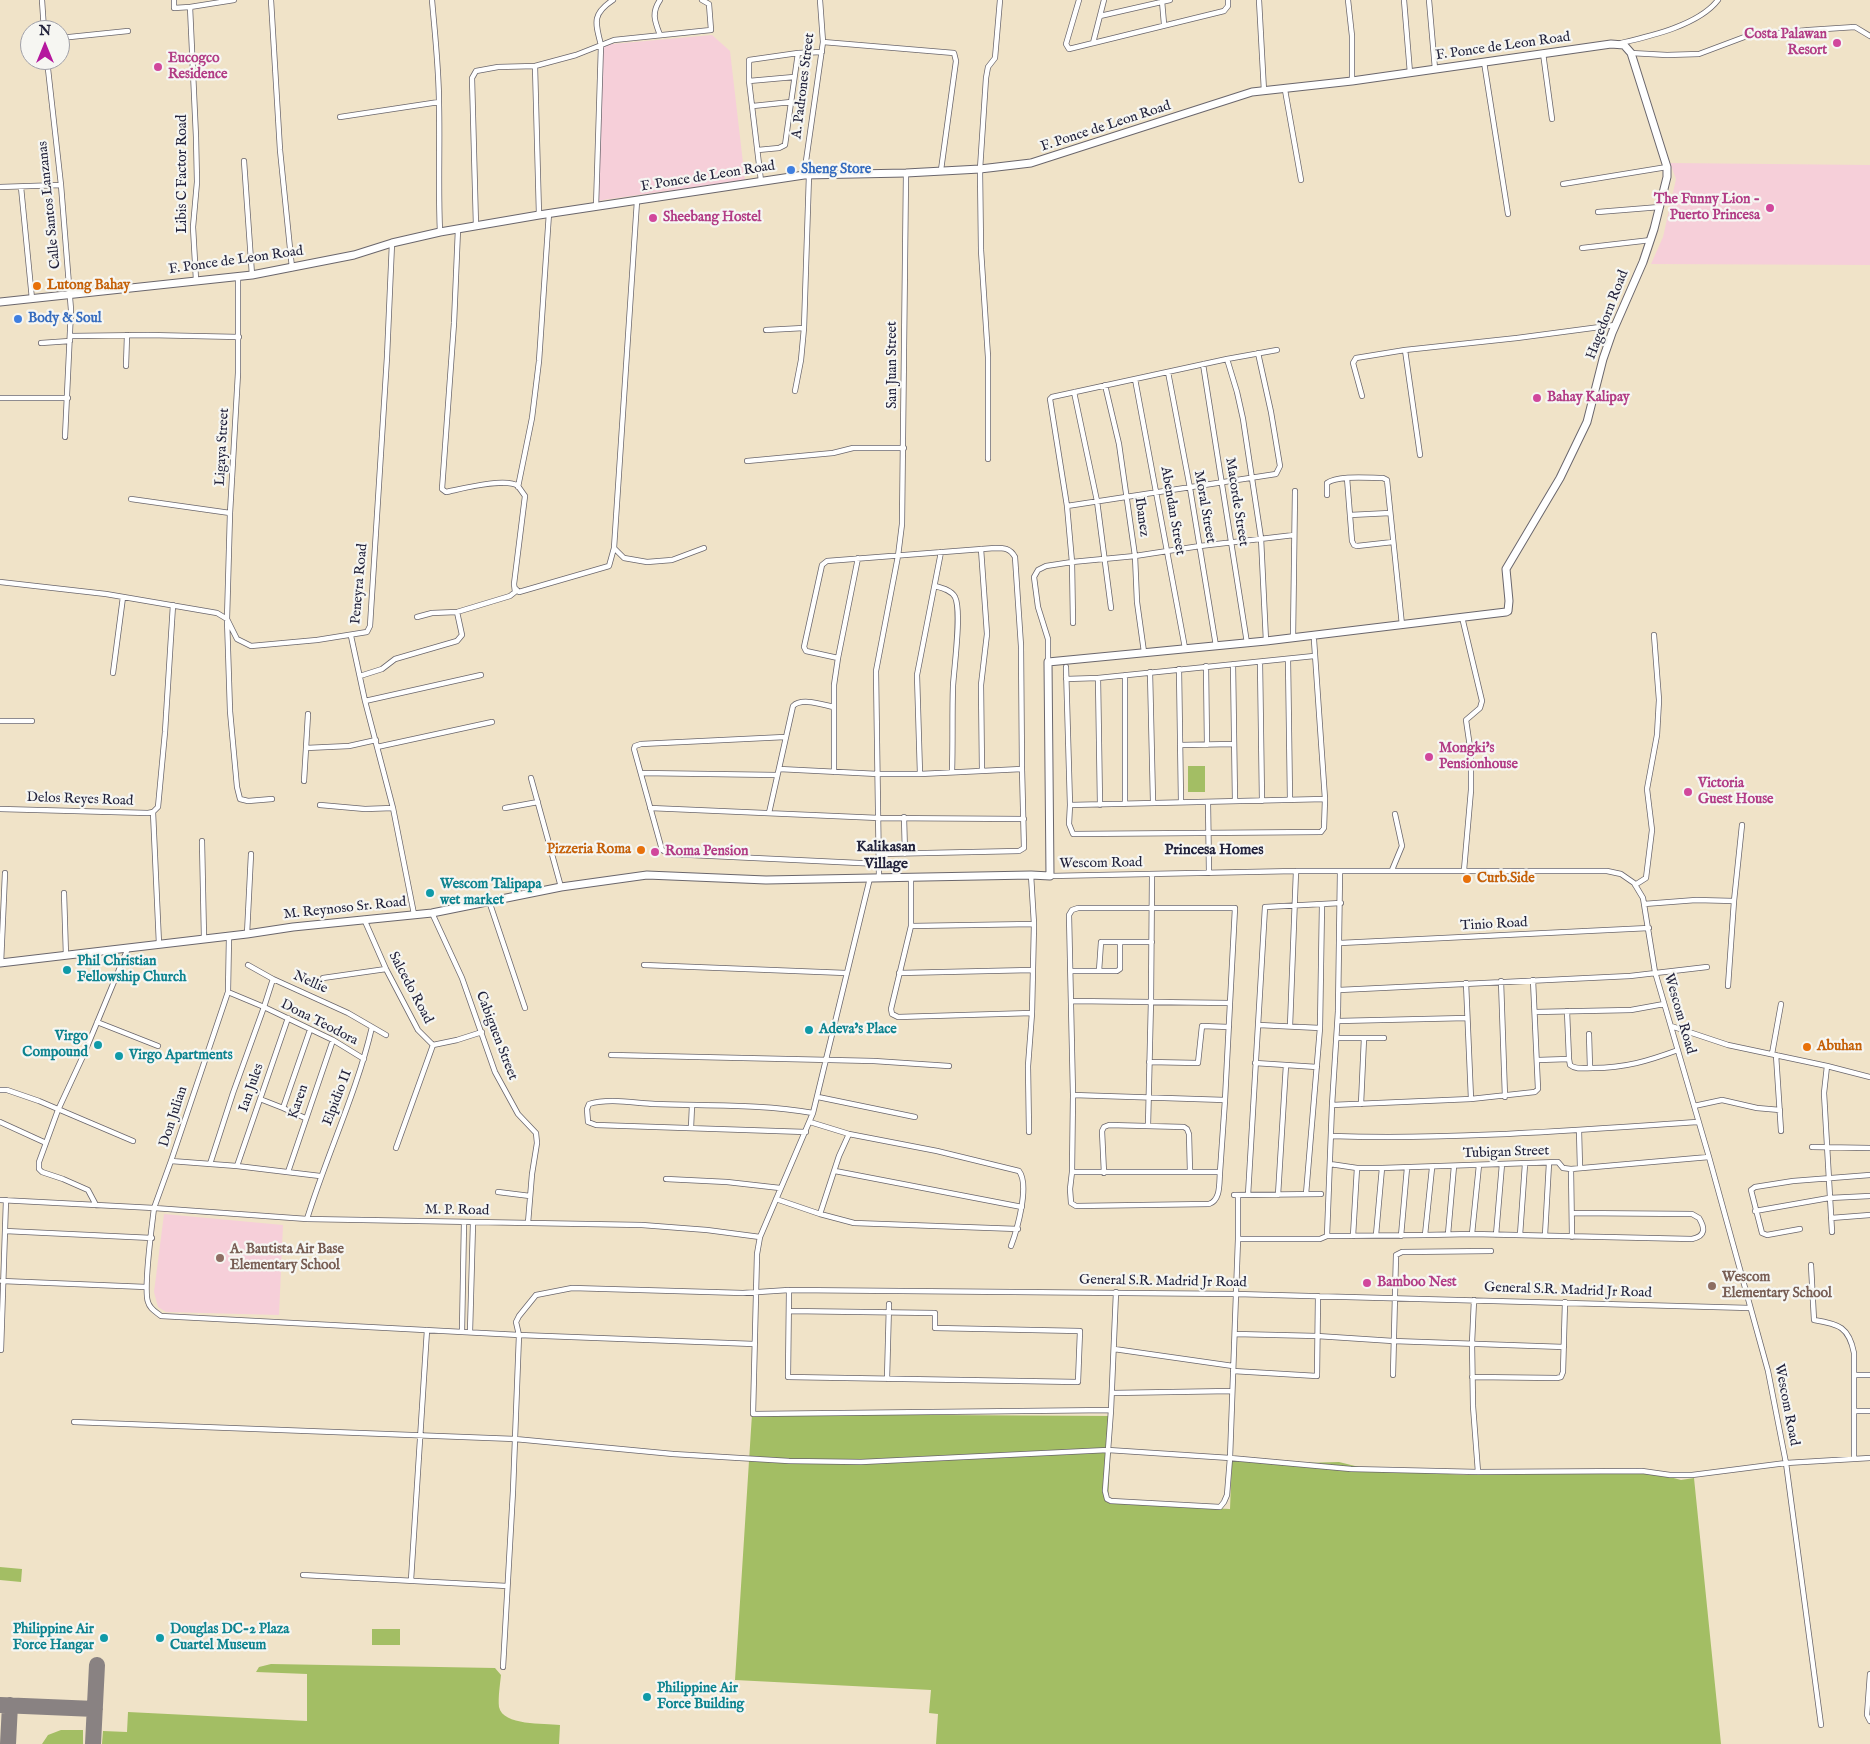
<!DOCTYPE html>
<html>
<head>
<meta charset="utf-8">
<style>
	body { margin:0 }
	#map { position:relative; width:1870px; height:1744px; overflow:hidden; background:#f0e3c8; font-family:"IM FELL English",serif }
	canvas { display:block }
	.north { position:absolute; left:20px; top:20px; width:50px; height:50px; box-sizing:border-box; background:#f6f6f2; border:1px solid #a1a1a9; border-radius:50%; rotate:0deg; font-size:14px; font-weight:700; line-height:20px; text-align:center; color:#22223b }
	.north::after { content:''; display:block; margin:auto; width:18px; height:22px; background:#b5179e; clip-path:polygon(50% 0,100% 100%,50% 72%,0 100%) }
</style>
</head>
<body>
<div id="map">
<canvas width="1870" height="1744"></canvas>
<div class="north">N</div>
</div>
<script>
const ctx = document.querySelector('canvas').getContext('2d');
ctx.lineJoin = 'round';
function fill(path, color) { ctx.fillStyle = color; ctx.fill(path, 'evenodd'); }
function stroke(path, color, width, dash) { ctx.strokeStyle = color; ctx.lineWidth = width; ctx.lineCap = dash ? 'butt' : 'round'; ctx.setLineDash(dash || []); ctx.stroke(path); }
function drawText(font, color, halo, rows, align = 'center') {
  ctx.font = font + ' "IM FELL English",serif'; ctx.lineWidth = 4.5; ctx.setLineDash([]); ctx.textBaseline = 'middle'; ctx.strokeStyle = halo; ctx.fillStyle = color; for (const [text, x, y, turn = 0] of rows) {
    ctx.save(); ctx.translate(x, y); ctx.rotate((+turn || 0) * Math.PI / 180); ctx.textAlign = isNaN(turn) ? turn : align; if (halo) ctx.strokeText(text, 0, 0); ctx.fillText(text, 0, 0); ctx.restore();
  }
}
const built = new Path2D(`
	M 712,35 L 730,51 L 745,180 L 596,201 L 601,45 Z
	M 1670,163 L 1870,165 L 1870,265 L 1651,264 L 1663,237 L 1676,179 Z
	M 164,1214 L 283,1225 L 279,1315 L 166,1312 L 158,1307 L 154,1292 Z`);
const green = new Path2D(`
	M 1188,766 L 1205,766 L 1205,792 L 1188,792 Z
	M 752,1414 L 1112,1416 L 1108,1503 L 1230,1509 L 1232,1458 L 1301,1463 L 1339,1462 L 1367,1469 L 1464,1475 L 1558,1473 L 1655,1473 L 1681,1480 L 1694,1478 L 1721,1744 L 936,1744 L 938,1714 L 929,1713 L 931,1690 L 735,1680 Z
	M 0,1567 L 22,1569 L 21,1582 L 0,1580 Z
	M 372,1629 L 400,1629 L 400,1645 L 372,1645 Z
	M 271,1664 L 495,1668 L 501,1675 C 500,1685 498,1697 499,1707 C 503,1726 544,1723 560,1725 L 559,1744 L 102,1744 L 103,1731 L 127,1732 L 128,1712 L 307,1721 L 307,1674 L 256,1672 L 259,1667 Z
	M 61,1730 L 83,1730 L 83,1744 L 42,1744 L 48,1735 Z`);
const taxiway = new Path2D(`
	M 0,1705 L 95,1709
	M 8,1744 L 10,1705
	M 93,1744 L 97,1665`);
const street = new Path2D(`
	M 42,0 L 44,30
	M 174,0 L 174,8 L 190,7 L 234,0
	M 271,0 L 280,150 L 292,268
	M 432,0 C 435,35 439,70 439,104 C 440,147 438,189 440,232
	M 660,0 C 651,13 655,22 660,35
	M 1079,0 L 1066,44 L 1069,49 L 1224,11 L 1228,6 L 1228,0
	M 1259,0 L 1264,91
	M 1348,0 L 1352,36 L 1352,81
	M 1404,0 L 1410,73
	M 1429,0 L 1435,69
	M 1162,1 L 1164,24
	M 190,7 L 196,137 L 197,182 L 193,227 L 196,280
	M 1100,16 L 1170,0
	M 60,38 L 128,31
	M 823,42 L 954,53 L 956,61 L 941,170
	M 1093,43 L 1104,0
	M 1621,43 C 1651,36 1699,25 1718,0
	M 1543,53 L 1552,119
	M 1631,53 L 1667,55 L 1699,54 L 1747,36 L 1809,30 L 1855,27 L 1870,36
	M 47,60 L 61,185 L 71,310 L 65,437
	M 1484,62 L 1508,214
	M 535,66 L 539,215
	M 749,81 L 794,77
	M 1285,90 L 1301,180
	M 753,106 L 791,102
	M 340,117 L 439,102
	M 758,150 L 779,148 L 785,145 L 798,53
	M 244,161 L 252,275
	M 804,175 L 823,42 L 820,0
	M 761,181 L 749,81 L 749,60 L 798,53 L 822,52
	M 1563,184 L 1667,167
	M 0,187 L 61,185
	M 21,187 L 32,299
	M 637,201 L 614,548 L 624,558 L 647,562 L 672,560 L 704,548
	M 596,207 L 601,45 C 595,22 592,14 613,0
	M 1598,212 L 1660,207
	M 476,226 L 472,78 L 476,71 L 498,67 L 535,66 L 576,55 L 614,40 L 711,30 L 709,4 L 702,0
	M 1582,248 L 1651,240
	M 238,276 L 238,373 L 230,513 L 227,619 L 230,711 L 237,787 L 240,799 L 248,801 L 272,799
	M 766,330 L 804,328
	M 41,343 L 70,341 L 70,336 L 148,335 L 239,337
	M 1405,350 L 1420,455
	M 1227,359 L 1237,392 L 1243,419 L 1261,538 L 1266,641
	M 1203,364 L 1247,643
	M 126,366 L 127,335
	M 1168,372 L 1190,488 L 1216,646
	M 1135,379 L 1185,648
	M 1105,385 L 1119,444 L 1135,556 L 1137,602 L 1144,652
	M 795,391 L 801,360 L 804,328 L 809,175
	M 1074,392 L 1097,501 L 1111,608
	M 1362,396 L 1353,363 L 1356,358 L 1405,350 L 1517,338 L 1615,325
	M 0,398 L 68,398
	M 988,459 L 988,357 L 981,250 L 980,169 L 986,78 L 988,67 L 995,58 L 1000,0
	M 747,461 L 833,453 L 853,448 L 904,448
	M 1347,478 L 1352,541 L 1354,545 L 1357,546 L 1393,542
	M 518,487 L 532,418 L 539,361 L 549,213
	M 1327,495 L 1327,483 C 1338,475 1369,478 1383,478 L 1387,480 L 1402,625
	M 131,499 L 230,513
	M 1067,506 L 1276,474 L 1280,466 L 1271,412 L 1258,353
	M 1350,515 L 1390,513
	M 981,549 L 987,634 L 981,685 L 982,771
	M 0,582 L 106,594 L 217,613 L 227,619 L 237,639 L 251,646 L 317,640 L 367,632 L 370,626 L 387,357 L 392,243
	M 935,586 C 942,588 951,590 955,597 C 962,611 954,668 953,686 C 952,714 953,743 952,772
	M 515,588 L 519,592 L 609,566 L 614,548
	M 417,617 L 432,613 L 457,612 L 510,596 L 515,592 L 514,584 L 525,496 C 523,493 520,489 518,486 C 506,477 461,489 446,492 L 442,489 L 454,323 L 458,229
	M 1462,617 L 1482,701 L 1480,708 L 1466,720 L 1471,754 L 1471,790 L 1464,870
	M 1073,623 L 1072,562 L 1067,506 L 1050,399 L 1052,397 L 1227,359 L 1277,350
	M 351,636 L 365,701 L 393,808 L 414,914
	M 1293,638 L 1295,491
	M 838,658 L 806,651 L 804,647 L 822,565 L 827,561 L 995,548 C 1004,548 1010,548 1015,557 L 1021,646 L 1022,769 L 1024,848 L 1019,851 L 880,854
	M 1288,659 L 1290,800
	M 1048,662 L 1048,639 L 1038,607 L 1034,577 L 1038,570 L 1046,566 L 1072,562 L 1135,556 L 1200,546 L 1294,535
	M 1260,662 L 1262,801
	M 1233,664 L 1235,801
	M 1206,666 L 1207,745
	M 1066,667 L 1070,805 L 1069,824 L 1073,834 L 1321,832 L 1324,828 L 1325,799 L 1314,640
	M 1179,669 L 1181,802
	M 1150,672 L 1153,802
	M 113,673 L 123,597
	M 360,676 L 382,669 L 395,659 L 457,641 L 462,635 L 457,612
	M 1098,678 L 1100,805
	M 1066,679 L 1098,678 L 1314,656
	M 365,701 L 481,675
	M 308,714 L 306,748 L 349,746 L 376,740
	M 0,721 L 32,721
	M 785,737 L 641,744 L 635,746 L 634,749 L 662,850 L 670,854 L 880,864
	M 1180,745 L 1234,744
	M 377,747 L 492,722
	M 779,769 L 878,774 L 920,774 L 1022,769
	M 834,772 L 834,685 L 838,658 L 858,558
	M 641,773 L 777,775
	M 920,774 L 917,675 L 941,552
	M 531,778 L 561,887
	M 304,781 L 306,748
	M 1208,802 L 1209,873
	M 1125,804 L 1125,675
	M 320,805 L 365,809 L 393,808
	M 1070,805 L 1325,799
	M 505,808 L 538,802
	M 650,808 L 879,818 L 1024,819
	M 0,809 L 148,813 L 153,812 L 158,807 L 165,732 L 173,605
	M 153,812 L 159,944
	M 769,813 L 793,706 C 802,697 823,705 834,707
	M 904,817 L 905,854
	M 202,841 L 204,938
	M 1392,870 L 1402,846 L 1395,814
	M 1340,871 L 1338,1011 L 1332,1105 L 1327,1236 L 1425,1235 L 1432,1168
	M 1050,876 L 1296,871 L 1607,871 L 1621,874 L 1634,883 L 1643,898 L 1655,972 L 1709,1157 L 1768,1371 L 1786,1463 L 1821,1725
	M 870,878 L 813,1113 L 760,1237 L 757,1254 L 753,1414 L 1111,1410
	M 879,878 L 876,671 L 898,556 L 902,524 L 906,173
	M 911,878 L 911,926 L 891,1009 L 892,1014 L 898,1017 L 1032,1013
	M 1635,885 L 1646,878 L 1652,830 L 1647,789 L 1657,735 L 1659,700 L 1654,635
	M 64,893 L 66,956
	M 489,901 L 525,1008
	M 1644,904 L 1696,900 L 1734,901
	M 432,913 L 462,978 L 495,1072 L 518,1114 L 536,1133 L 537,1143 L 532,1174 L 528,1223
	M 364,919 L 386,969 L 418,1030 L 433,1045 L 396,1148
	M 911,926 L 1034,924
	M 247,934 L 251,854
	M 229,936 L 228,992 L 171,1161 L 154,1208 L 307,1219 L 642,1225 L 707,1230 L 760,1237
	M 1340,943 L 1649,928
	M 1,963 L 5,873
	M 248,965 L 273,979
	M 644,965 L 846,973
	M 1071,971 L 1117,971 L 1120,969 L 1120,942 L 1152,942
	M 1099,971 L 1101,942 L 1120,942
	M 899,973 L 1032,970
	M 323,978 L 386,969
	M 1501,981 L 1505,1097
	M 1466,983 L 1471,1099
	M 1728,986 L 1734,901 L 1742,825
	M 1339,990 L 1630,976 L 1707,967
	M 228,992 L 264,1007 L 273,979 L 348,1013 L 386,1035
	M 1072,1001 L 1230,1003 L 1235,908 L 1078,908 L 1072,910 L 1069,915 L 1073,1095 L 1072,1172 L 1070,1189 L 1071,1203 L 1076,1206 L 1209,1204 C 1221,1200 1219,1183 1220,1172
	M 1535,1012 L 1631,1010 L 1664,1004
	M 1338,1021 L 1467,1018
	M 97,1022 L 158,1046
	M 1259,1025 L 1320,1028
	M 1290,1026 L 1296,871
	M 1671,1026 L 1728,1045 L 1827,1066 L 1870,1077
	M 1589,1034 L 1590,1068
	M 1337,1038 L 1364,1038 L 1361,1104
	M 1364,1038 L 1384,1038
	M 433,1045 L 457,1040 L 482,1032
	M 1772,1054 L 1781,1004
	M 611,1055 L 874,1061 L 949,1066
	M 1776,1055 L 1781,1131
	M 1569,1059 L 1570,1065 C 1576,1070 1585,1068 1593,1068 C 1625,1068 1648,1061 1678,1050
	M 1538,1060 L 1569,1059 L 1567,1011
	M 1149,1062 L 1198,1063 L 1202,1026 L 1229,1027
	M 1255,1063 L 1317,1067
	M 1827,1066 L 1824,1093 L 1832,1232
	M 0,1090 L 7,1090 L 39,1101 L 133,1141
	M 1073,1095 L 1225,1100 L 1230,1003
	M 818,1097 L 915,1117
	M 260,1099 L 283,1108
	M 1332,1105 L 1471,1099 L 1535,1092 L 1538,1089 L 1533,980
	M 1694,1106 L 1722,1100 L 1757,1108 L 1780,1110
	M 305,1118 L 283,1108 L 310,1030
	M 0,1122 L 46,1143
	M 810,1122 L 849,1134 L 937,1151 L 1019,1171 C 1030,1185 1017,1230 1011,1246
	M 1148,1126 L 1151,1000 L 1152,875
	M 691,1128 L 692,1105
	M 1579,1130 L 1580,1168
	M 806,1132 L 596,1125 L 588,1122 L 587,1109 L 589,1104 C 609,1098 634,1103 655,1104 C 706,1106 762,1104 813,1113
	M 1029,1132 L 1028,1066 L 1032,1013 L 1034,924 L 1031,875
	M 1331,1136 C 1453,1140 1576,1130 1698,1122
	M 1812,1147 L 1870,1148
	M 171,1161 L 237,1166 L 320,1176
	M 210,1164 L 233,1093 L 264,1007 L 333,1040 L 364,1059
	M 1330,1164 L 1357,1168 L 1382,1168 L 1558,1162 L 1563,1168 L 1571,1169 L 1709,1157
	M 237,1166 L 288,1018
	M 1571,1169 L 1572,1237
	M 835,1171 L 1022,1207
	M 288,1172 L 333,1040
	M 1072,1172 L 1220,1172 L 1225,1100
	M 1104,1173 L 1102,1131 L 1104,1127 L 1109,1125 L 1184,1127 L 1187,1129 L 1189,1134 L 1190,1172
	M 666,1179 L 727,1182 L 780,1188
	M 498,1192 L 530,1196
	M 1306,1194 L 1320,1028 L 1322,904
	M 1234,1195 L 1321,1194
	M 1248,1195 L 1265,907 L 1341,903
	M 1278,1195 L 1286,1065
	M 776,1199 L 820,1214 L 854,1223 L 1018,1229
	M 0,1200 L 154,1208 C 152,1226 143,1289 148,1302 C 150,1309 155,1311 161,1316 L 519,1335 L 754,1344
	M 96,1205 L 88,1190 L 63,1179 L 42,1172 L 39,1169 L 39,1162 L 58,1110 L 84,1054 L 128,948
	M 1755,1211 L 1829,1198 L 1870,1196
	M 820,1214 L 839,1156 L 849,1134
	M 1831,1218 L 1870,1215
	M 307,1219 C 327,1154 357,1092 372,1027
	M 1800,1229 L 1767,1235 L 1762,1233 L 1751,1190 L 1755,1187 L 1793,1181 L 1870,1175
	M 5,1231 L 152,1238
	M 1448,1234 L 1454,1166
	M 1472,1234 L 1479,1165
	M 1376,1235 L 1382,1168
	M 1425,1235 L 1472,1234 L 1692,1239 C 1706,1236 1705,1228 1699,1218 L 1692,1214 L 1572,1213
	M 1496,1235 L 1502,1164
	M 1520,1235 L 1525,1164
	M 1545,1235 L 1549,1163
	M 1353,1236 L 1357,1168
	M 1401,1236 L 1407,1168
	M 1238,1239 L 1320,1239 L 1327,1236
	M 1811,1265 L 1814,1320 C 1839,1324 1849,1327 1854,1353 L 1854,1459
	M 2,1281 L 146,1287
	M 1116,1292 L 1111,1410 L 1105,1491 L 1107,1499 L 1111,1501 L 1220,1507 L 1224,1502 L 1227,1495 L 1230,1458 L 1238,1239 L 1238,1195
	M 1474,1300 L 1472,1343 L 1473,1406 L 1478,1472
	M 789,1311 L 935,1313 L 935,1328 L 1080,1331 L 1078,1382 L 788,1377 L 789,1290
	M 462,1331 L 464,1222
	M 470,1332 L 473,1223
	M 1235,1334 L 1317,1336 L 1393,1341 L 1564,1347
	M 1114,1349 L 1233,1366
	M 1,1350 L 6,1200
	M 1233,1371 L 1317,1376 L 1318,1296
	M 1393,1375 L 1396,1255 L 1402,1252 L 1491,1251
	M 1854,1375 L 1870,1375
	M 1472,1377 L 1557,1378 L 1561,1377 L 1563,1372 L 1565,1302
	M 887,1379 L 889,1304
	M 1112,1393 L 1232,1391
	M 1855,1411 L 1870,1411
	M 74,1422 L 515,1439 L 673,1454 L 789,1461 L 861,1462 L 1108,1450 L 1230,1458 L 1351,1469 L 1478,1472 L 1642,1471 L 1670,1475 L 1692,1475 L 1786,1463 L 1870,1458
	M 303,1575 L 507,1586
	M 411,1580 L 427,1330
	M 503,1667 L 513,1491 L 519,1335 L 516,1322 L 519,1316 L 536,1295 L 572,1288 L 743,1293 L 789,1290 L 1236,1294 L 1750,1308
	M 1870,1674 L 1867,1715 L 1870,1721`);
const secondary = new Path2D(`
	M 0,302 L 252,275 L 354,255 L 392,243 L 440,232 L 539,215 L 804,175 L 906,173 L 980,169 L 1031,163 L 1252,92 L 1352,81 L 1611,44 L 1624,45 L 1631,53 L 1667,167 L 1667,177 L 1654,229 L 1643,262 L 1612,333 L 1603,359 L 1587,422 L 1560,478 L 1506,569 L 1509,601 L 1508,611 L 1506,612 L 1266,641 L 1048,662 L 1050,876 L 1031,875 L 766,880 L 647,875 L 561,887 L 432,913 L 293,927 L 247,934 L 0,963`);
const markers = [
	[1837,43,5,"#d1479c"],
	[158,67,5,"#d1479c"],
	[791,170,5,"#3f7fe0"],
	[1770,208,5,"#d1479c"],
	[653,218,5,"#d1479c"],
	[37,286,5,"#e8710a"],
	[18,319,5,"#3f7fe0"],
	[1537,398,5,"#d1479c"],
	[1429,757,5,"#d1479c"],
	[1688,792,5,"#d1479c"],
	[641,850,5,"#e8710a"],
	[655,852,5,"#d1479c"],
	[1467,879,5,"#e8710a"],
	[430,893,5,"#0f9aa8"],
	[67,970,5,"#0f9aa8"],
	[809,1030,5,"#0f9aa8"],
	[98,1045,5,"#0f9aa8"],
	[1807,1047,5,"#e8710a"],
	[119,1056,5,"#0f9aa8"],
	[220,1258,5,"#8d6e63"],
	[1367,1283,5,"#d1479c"],
	[1712,1286,5,"#8d6e63"],
	[104,1638,5,"#0f9aa8"],
	[160,1638,5,"#0f9aa8"],
	[647,1697,5,"#0f9aa8"]
];
const hotelNames = [
	["Costa Palawan",1827,35,"right"],
	["Resort",1827,51,"right"],
	["Eucogco",168,59],
	["Residence",168,75],
	["The Funny Lion -",1760,200,"right"],
	["Puerto Princesa",1760,216,"right"],
	["Sheebang Hostel",663,218],
	["Bahay Kalipay",1547,398],
	["Mongki's",1439,749],
	["Pensionhouse",1439,765],
	["Victoria",1698,784],
	["Guest House",1698,800],
	["Roma Pension",665,852],
	["Bamboo Nest",1377,1283]
];
const streetNames = [
	["F. Ponce de Leon Road",1503,47,-8],
	["A. Padrones Street",804,86,-83],
	["F. Ponce de Leon Road",1106,127,-18],
	["Libis C Factor Road",183,174,-90],
	["F. Ponce de Leon Road",708,177,-9],
	["Calle Santos Lanzanas",50,205,-96],
	["F. Ponce de Leon Road",236,261,-8],
	["Hagedorn Road",1608,315,-69],
	["San Juan Street",893,365,-90],
	["Ligaya Street",223,447,-87],
	["Macorde Street",1236,502,81],
	["Moral Street",1204,507,80],
	["Abendan Street",1172,511,80],
	["Ibanez",1141,517,82],
	["Peneyra Road",360,584,-85],
	["Delos Reyes Road",80,800,2],
	["Wescom Road",1101,864,-1],
	["M. Reynoso Sr. Road",345,909,-6],
	["Tinio Road",1494,925,-3],
	["Nellie",310,983,24],
	["Salcedo Road",410,988,62],
	["Wescom Road",1679,1014,74],
	["Dona Teodora",319,1023,27],
	["Cabiguen Street",496,1036,69],
	["Ian Jules",252,1088,-71],
	["Elpidio II",338,1098,-69],
	["Karen",299,1102,-71],
	["Don Julian",174,1117,-72],
	["Tubigan Street",1506,1153,-2],
	["M. P. Road",457,1211,1],
	["General S.R. Madrid Jr Road",1163,1282,1],
	["General S.R. Madrid Jr Road",1568,1291,2],
	["Wescom Road",1786,1405,79]
];
const shopNames = [
	["Sheng Store",801,170],
	["Body & Soul",28,319]
];
const foodNames = [
	["Lutong Bahay",47,286],
	["Pizzeria Roma",631,850,"right"],
	["Curb.Side",1477,879],
	["Abuhan",1817,1047]
];
const cultureNames = [
	["Wescom Talipapa",440,885],
	["wet market",440,901],
	["Phil Christian",77,962],
	["Fellowship Church",77,978],
	["Adeva's Place",819,1030],
	["Virgo",88,1037,"right"],
	["Compound",88,1053,"right"],
	["Virgo Apartments",129,1056],
	["Philippine Air",94,1630,"right"],
	["Force Hangar",94,1646,"right"],
	["Douglas DC-2 Plaza",170,1630],
	["Cuartel Museum",170,1646],
	["Philippine Air",657,1689],
	["Force Building",657,1705]
];
const educationNames = [
	["A. Bautista Air Base",230,1250],
	["Elementary School",230,1266],
	["Wescom",1722,1278],
	["Elementary School",1722,1294]
];
const neighbourhoodNames = [
	["Kalikasan",886,848],
	["Village",886,865],
	["Princesa Homes",1214,851]
];
fill(built, '#f6cfd9');
fill(green, '#a3be64');
stroke(taxiway, '#898282', 16);
stroke(street, '#6a666c', 6);
stroke(secondary, '#6a666c', 9);
stroke(street, '#fff', 4.5);
stroke(secondary, '#fff', 7);
for (const [x, y, r, color] of markers) { const dot = new Path2D(); dot.arc(x, y, r, 0, 2 * Math.PI); ctx.fillStyle = color; ctx.fill(dot); stroke(dot, '#f6f6f2', 2); }
drawText('bold 14px', '#b23c85', '#f6f6f2', hotelNames, 'left');
drawText('14px', '#22223b', '#f6f6f2', streetNames);
drawText('bold 14px', '#366cbe', '#f6f6f2', shopNames, 'left');
drawText('bold 14px', '#c56008', '#f6f6f2', foodNames, 'left');
drawText('bold 14px', '#0d838f', '#f6f6f2', cultureNames, 'left');
drawText('bold 14px', '#785e54', '#f6f6f2', educationNames, 'left');
drawText('bold 15px', '#22223b', '#f6f6f2', neighbourhoodNames);
</script>
</body>
</html>
